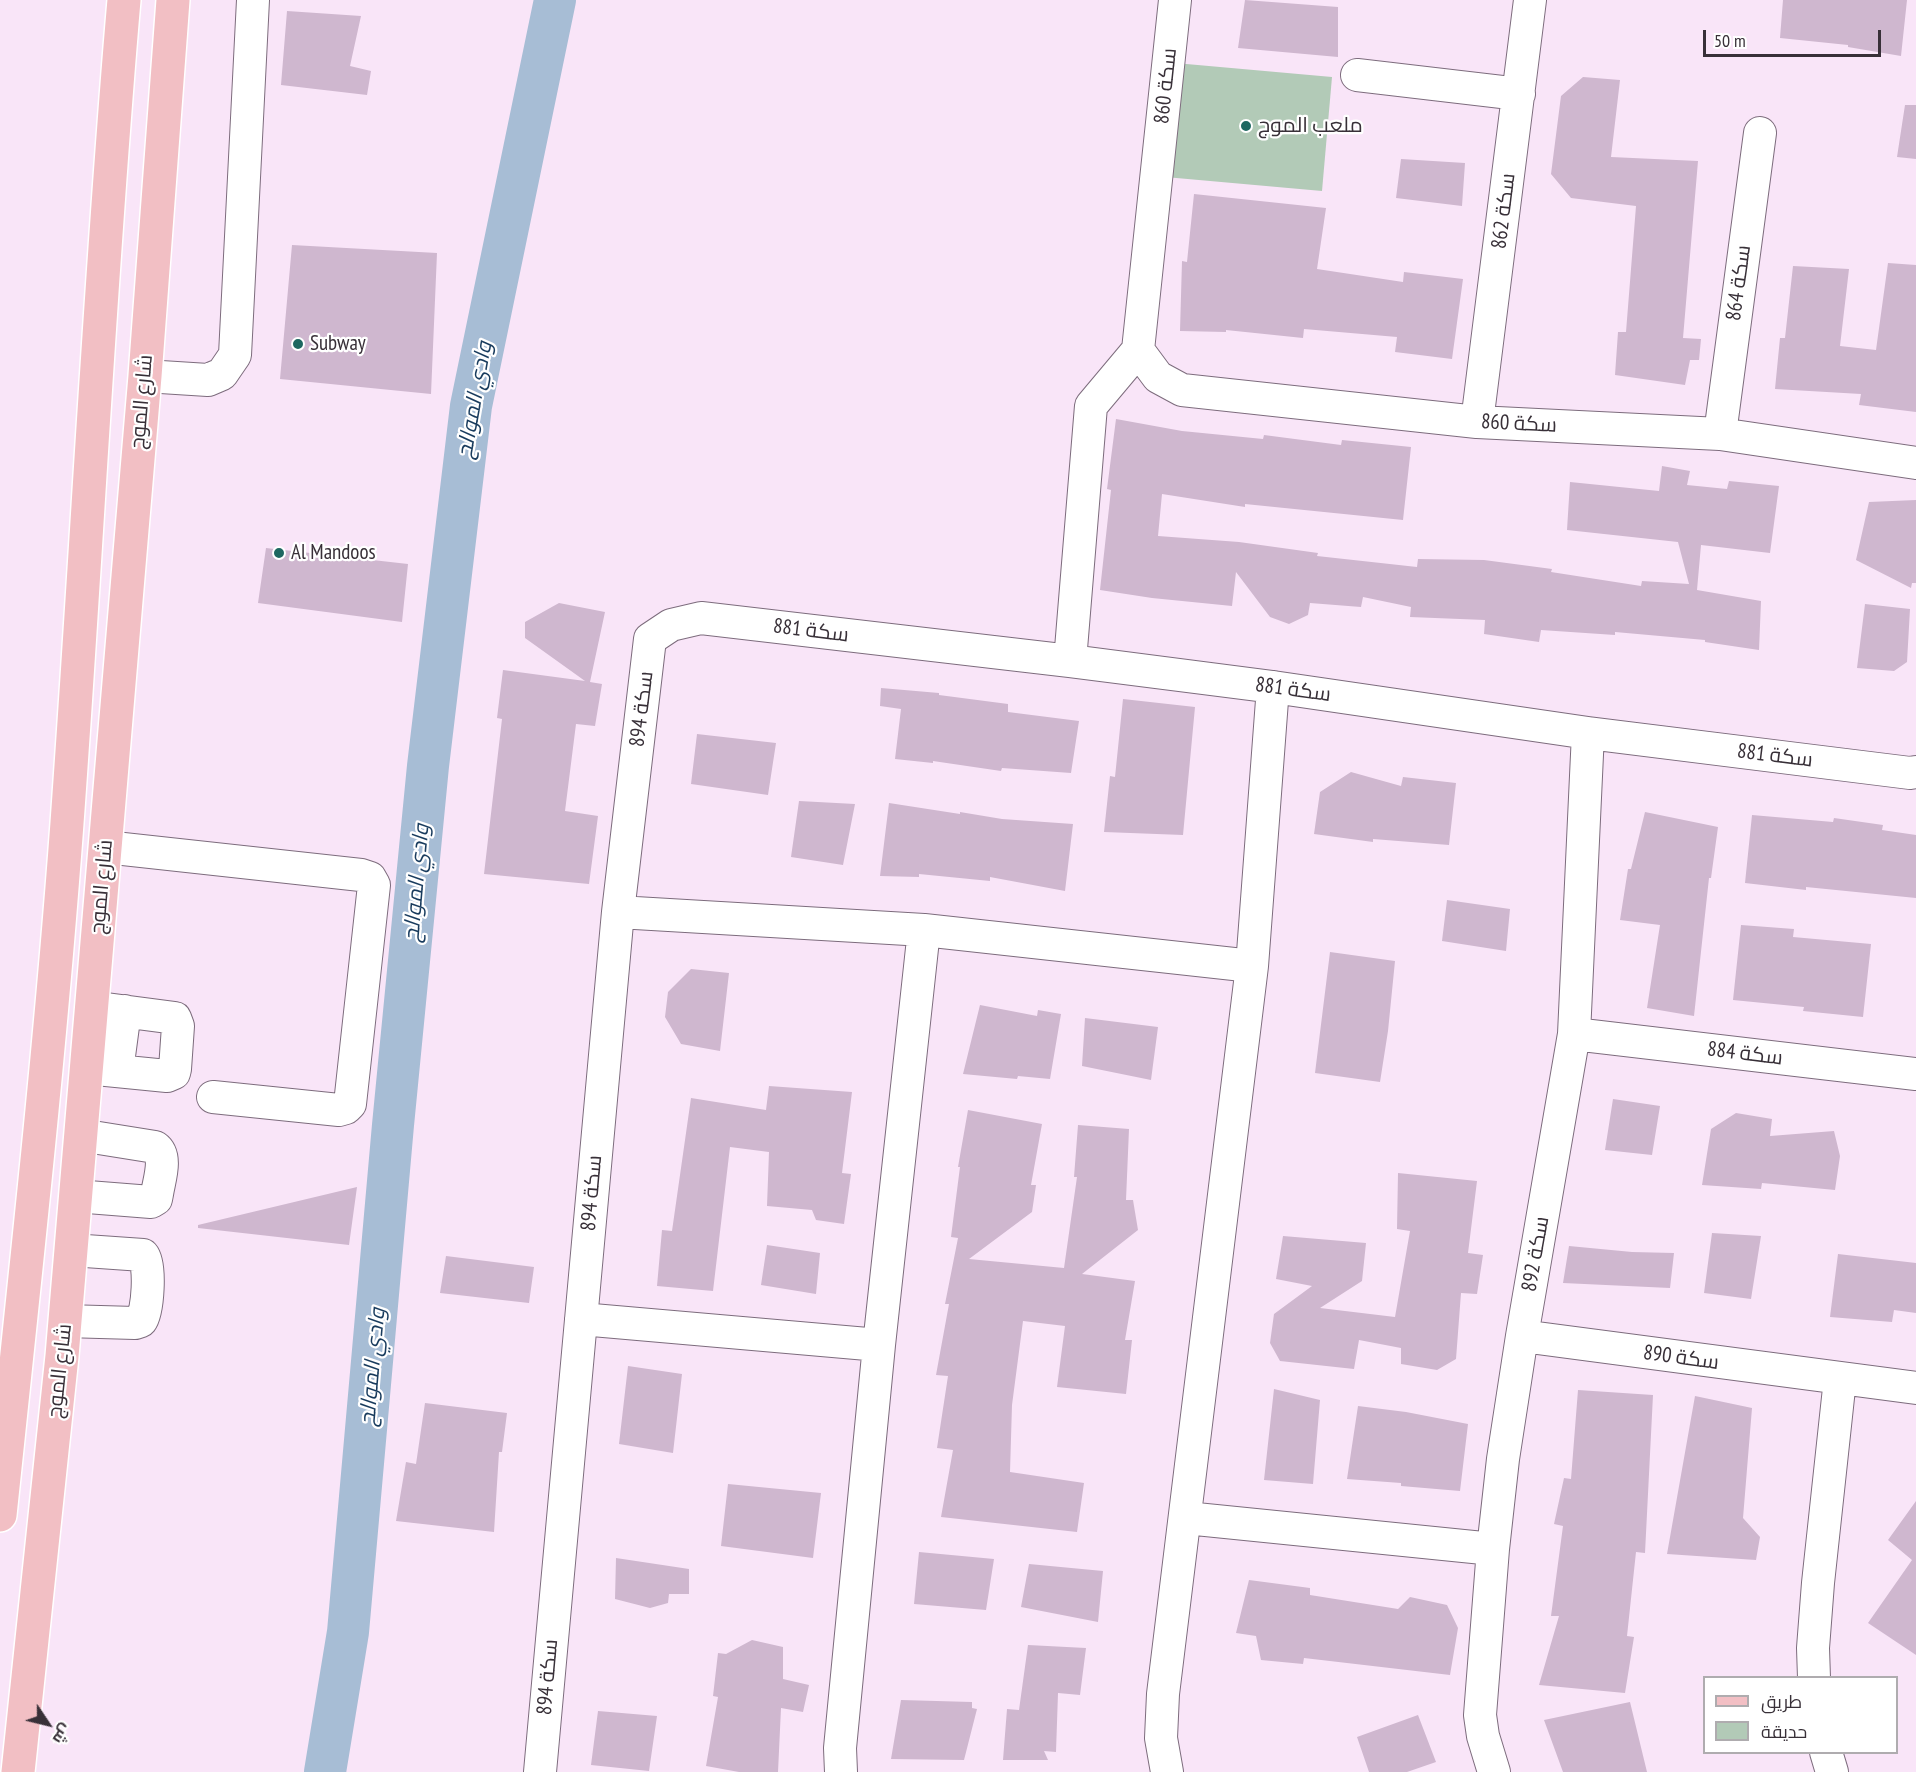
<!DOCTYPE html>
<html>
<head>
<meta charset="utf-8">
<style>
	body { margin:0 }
	#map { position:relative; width:1916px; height:1772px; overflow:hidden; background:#f9e5f8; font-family:"PT Sans Narrow",Cairo,sans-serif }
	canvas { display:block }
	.legend { position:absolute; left:1703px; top:1676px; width:195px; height:78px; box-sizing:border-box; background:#fff; border:2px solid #afacaf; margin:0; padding:8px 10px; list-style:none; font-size:18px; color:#383038 }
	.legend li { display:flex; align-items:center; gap:12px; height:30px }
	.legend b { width:30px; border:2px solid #afacaf }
	.north { position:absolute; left:18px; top:1694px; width:60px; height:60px; -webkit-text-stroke:4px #fff; paint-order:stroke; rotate:125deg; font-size:16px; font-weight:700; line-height:24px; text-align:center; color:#383038 }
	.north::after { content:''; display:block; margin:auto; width:21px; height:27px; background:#383038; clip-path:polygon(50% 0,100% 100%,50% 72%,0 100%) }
	.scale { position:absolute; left:1703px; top:30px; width:178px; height:27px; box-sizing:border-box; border:3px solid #383038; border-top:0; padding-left:8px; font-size:18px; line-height:21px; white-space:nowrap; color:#383038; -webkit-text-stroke:4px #fff; paint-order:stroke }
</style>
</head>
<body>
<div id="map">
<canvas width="1916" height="1772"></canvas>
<ul class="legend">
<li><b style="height:8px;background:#f2bfc4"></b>طريق</li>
<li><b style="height:16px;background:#b2cab7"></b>حديقة</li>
</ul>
<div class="north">ش</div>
<div class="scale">50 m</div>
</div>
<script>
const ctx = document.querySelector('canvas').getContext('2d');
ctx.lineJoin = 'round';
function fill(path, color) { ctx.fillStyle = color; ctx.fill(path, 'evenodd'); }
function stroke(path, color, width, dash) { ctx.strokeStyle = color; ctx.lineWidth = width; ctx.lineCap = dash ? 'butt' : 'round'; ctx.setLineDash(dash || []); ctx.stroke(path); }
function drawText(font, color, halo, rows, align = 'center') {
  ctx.font = font + ' "PT Sans Narrow",Cairo,sans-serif'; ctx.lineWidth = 4.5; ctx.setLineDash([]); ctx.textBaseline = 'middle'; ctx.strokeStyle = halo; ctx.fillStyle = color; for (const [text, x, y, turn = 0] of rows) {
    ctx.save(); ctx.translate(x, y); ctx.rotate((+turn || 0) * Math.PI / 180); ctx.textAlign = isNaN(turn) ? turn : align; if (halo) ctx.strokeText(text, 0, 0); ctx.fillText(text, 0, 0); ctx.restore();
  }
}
const green = new Path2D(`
	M 1164,62 L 1332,77 L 1322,191 L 1154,176 Z`);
const river = new Path2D(`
	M 325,1772 L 348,1632 L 393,1125 L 428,766 L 471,406 L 555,0`);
const building = new Path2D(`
	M 1245,0 L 1338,7 L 1338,57 L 1238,48 Z
	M 1783,0 L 1907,0 L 1901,56 L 1848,47 L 1848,45 L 1780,38 Z
	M 287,11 L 361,16 L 350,66 L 371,71 L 367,95 L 281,85 Z
	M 1583,77 L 1620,80 L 1611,157 L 1698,161 L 1683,338 L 1701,339 L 1699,360 L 1690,360 L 1685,385 L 1615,375 L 1618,332 L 1626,332 L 1636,206 L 1571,198 L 1551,174 L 1561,96 Z
	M 1905,105 L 1916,105 L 1916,159 L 1897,157 Z
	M 1401,159 L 1465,163 L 1462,206 L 1396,198 Z
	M 1194,194 L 1326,208 L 1317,269 L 1403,282 L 1404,272 L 1463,279 L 1452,359 L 1395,352 L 1397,337 L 1304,329 L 1303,338 L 1226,330 L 1226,332 L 1180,331 L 1182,261 L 1187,262 Z
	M 292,245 L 437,253 L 431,394 L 280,379 Z
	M 1888,263 L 1916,265 L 1916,412 L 1859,405 L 1861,394 L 1775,389 L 1780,338 L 1785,338 L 1793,266 L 1849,269 L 1840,346 L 1876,350 Z
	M 1116,419 L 1182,431 L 1263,439 L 1264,435 L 1341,445 L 1342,440 L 1411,447 L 1403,520 L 1245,504 L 1245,507 L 1162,494 L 1158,536 L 1239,542 L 1318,553 L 1317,556 L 1417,567 L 1418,559 L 1484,560 L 1552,569 L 1551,572 L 1641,586 L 1642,581 L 1689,584 L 1678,542 L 1567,530 L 1570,482 L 1659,491 L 1662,466 L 1690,471 L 1687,485 L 1727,489 L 1729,481 L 1779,486 L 1770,553 L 1701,545 L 1697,590 L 1761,601 L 1759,650 L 1705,642 L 1705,640 L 1615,632 L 1615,635 L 1541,630 L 1539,642 L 1484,634 L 1485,620 L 1410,617 L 1411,607 L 1363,597 L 1361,607 L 1310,603 L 1308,615 L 1289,624 L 1270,617 L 1236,572 L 1232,606 L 1152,598 L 1100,590 L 1111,490 L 1107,489 Z
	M 1916,500 L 1916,583 L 1912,583 L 1911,588 L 1856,560 L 1869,502 Z
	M 266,548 L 408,564 L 402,622 L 258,603 Z
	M 559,603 L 605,612 L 590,682 L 602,684 L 595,726 L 576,724 L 565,811 L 598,816 L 589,884 L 484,874 L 502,719 L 497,718 L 503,670 L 585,681 L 525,638 L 525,622 Z
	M 1865,604 L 1910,609 L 1907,662 L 1894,671 L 1857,668 Z
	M 881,688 L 939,693 L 939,695 L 1008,704 L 1008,712 L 1079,721 L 1071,773 L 1002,768 L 1001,771 L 933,761 L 933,763 L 895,759 L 901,709 L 880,706 Z
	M 1123,699 L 1195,707 L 1183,835 L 1104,832 L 1110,776 L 1115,777 Z
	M 697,734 L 776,743 L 768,795 L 691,784 Z
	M 1351,772 L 1401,786 L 1403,777 L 1456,783 L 1449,845 L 1373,839 L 1373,842 L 1314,834 L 1320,792 Z
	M 799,801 L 855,804 L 843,865 L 791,857 Z
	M 889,803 L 960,814 L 960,812 L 1002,819 L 1073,824 L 1065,891 L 990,877 L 990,881 L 919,874 L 919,877 L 880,876 Z
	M 1645,812 L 1718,827 L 1711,878 L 1709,878 L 1694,1016 L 1647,1008 L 1660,925 L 1620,920 L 1628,869 L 1631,869 Z
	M 1752,815 L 1833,822 L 1834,818 L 1883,825 L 1882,830 L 1916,835 L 1916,898 L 1806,887 L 1806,890 L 1745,883 Z
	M 1447,900 L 1510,909 L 1506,951 L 1442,941 Z
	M 1741,925 L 1794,929 L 1793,937 L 1871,944 L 1863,1017 L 1803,1011 L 1804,1007 L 1733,1000 Z
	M 1330,952 L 1395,961 L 1388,1031 L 1380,1082 L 1315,1073 Z
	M 691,969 L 729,973 L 720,1051 L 681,1044 L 665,1017 L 668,992 Z
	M 980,1005 L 1037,1016 L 1038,1010 L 1061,1014 L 1050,1079 L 1018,1076 L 1017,1079 L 963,1074 Z
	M 1085,1018 L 1158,1027 L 1151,1080 L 1082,1066 Z
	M 769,1086 L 852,1092 L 842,1173 L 851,1174 L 844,1224 L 816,1220 L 812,1210 L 767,1206 L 769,1152 L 730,1147 L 713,1291 L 657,1286 L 662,1230 L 672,1231 L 691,1098 L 766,1110 Z
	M 1613,1099 L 1660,1106 L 1652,1155 L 1605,1150 Z
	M 968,1110 L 1042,1124 L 1031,1185 L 1036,1185 L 1032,1212 L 969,1259 L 1064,1268 L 1077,1177 L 1074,1177 L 1078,1125 L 1129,1129 L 1126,1200 L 1133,1200 L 1138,1230 L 1082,1274 L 1135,1281 L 1125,1340 L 1132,1340 L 1126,1394 L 1057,1387 L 1065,1326 L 1023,1321 L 1012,1405 L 1010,1472 L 1084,1483 L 1077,1532 L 941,1517 L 953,1450 L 937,1448 L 948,1376 L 936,1375 L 949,1304 L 945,1304 L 958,1238 L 951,1237 L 960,1167 L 958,1167 Z
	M 1736,1113 L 1772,1119 L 1770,1136 L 1834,1131 L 1840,1156 L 1835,1190 L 1762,1183 L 1761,1189 L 1702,1185 L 1711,1129 Z
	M 1398,1173 L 1477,1181 L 1468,1253 L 1483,1255 L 1477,1294 L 1461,1293 L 1456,1359 L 1437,1370 L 1401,1364 L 1401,1348 L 1359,1340 L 1354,1369 L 1280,1361 L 1270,1343 L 1274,1314 L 1312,1286 L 1276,1279 L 1283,1236 L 1366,1243 L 1362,1281 L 1320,1308 L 1395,1317 L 1410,1231 L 1397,1229 Z
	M 357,1187 L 349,1245 L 198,1228 L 198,1225 Z
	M 1712,1233 L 1761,1236 L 1751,1299 L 1704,1293 Z
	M 767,1245 L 820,1253 L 816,1294 L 761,1285 Z
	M 1569,1246 L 1632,1252 L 1674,1253 L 1670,1288 L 1563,1283 Z
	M 1838,1254 L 1916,1263 L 1916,1313 L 1894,1310 L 1892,1322 L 1830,1317 Z
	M 446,1256 L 534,1267 L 529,1303 L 440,1293 Z
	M 628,1366 L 682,1374 L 673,1453 L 619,1444 Z
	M 1274,1389 L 1320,1400 L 1313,1484 L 1264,1480 Z
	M 1578,1390 L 1653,1395 L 1645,1553 L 1636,1552 L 1627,1636 L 1634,1637 L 1625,1693 L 1539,1685 L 1559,1616 L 1551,1616 L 1563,1526 L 1554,1524 L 1564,1478 L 1571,1479 Z
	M 1695,1396 L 1752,1408 L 1743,1518 L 1760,1537 L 1756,1560 L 1667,1554 Z
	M 425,1403 L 507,1413 L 502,1452 L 499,1452 L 494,1532 L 396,1521 L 406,1462 L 416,1464 Z
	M 1358,1406 L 1406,1412 L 1468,1424 L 1460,1491 L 1401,1486 L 1401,1483 L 1347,1479 Z
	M 728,1484 L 821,1493 L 813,1558 L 721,1546 Z
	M 1916,1501 L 1916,1655 L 1868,1623 L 1912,1560 L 1888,1540 Z
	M 919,1552 L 994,1559 L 986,1610 L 914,1604 Z
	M 616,1558 L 689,1569 L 689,1594 L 669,1594 L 668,1603 L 650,1608 L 615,1599 Z
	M 1029,1564 L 1103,1571 L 1098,1622 L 1021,1607 Z
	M 1249,1580 L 1310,1588 L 1310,1595 L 1398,1609 L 1410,1597 L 1447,1605 L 1458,1628 L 1450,1675 L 1304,1658 L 1303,1664 L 1261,1660 L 1256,1636 L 1236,1633 Z
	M 752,1640 L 783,1647 L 783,1679 L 809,1685 L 803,1712 L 781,1708 L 778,1772 L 739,1772 L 706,1766 L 718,1697 L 713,1696 L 718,1653 L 726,1654 Z
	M 1028,1645 L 1086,1648 L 1080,1695 L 1058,1693 L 1056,1752 L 1044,1751 L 1048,1760 L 1003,1760 L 1007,1709 L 1019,1710 Z
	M 901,1700 L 972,1702 L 972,1708 L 977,1709 L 964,1760 L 891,1759 Z
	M 1630,1702 L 1647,1772 L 1563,1772 L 1544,1720 Z
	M 598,1711 L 657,1716 L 649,1771 L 591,1765 Z
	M 1418,1715 L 1436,1762 L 1407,1772 L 1369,1772 L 1357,1737 Z`);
const minor = new Path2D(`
	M 1357,75 L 1519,94
	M 1138,350 L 1158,377 L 1182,390 L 1477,422 L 1720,434 L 1916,463
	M 145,376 L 208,380 L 222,374 L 235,355 L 253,0
	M 1477,422 L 1530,0
	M 1720,434 L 1760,133
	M 1070,661 L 1091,406 L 1138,350 L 1175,0
	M 105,847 L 361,875 L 370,878 L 374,885 L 350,1104 L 346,1108 L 339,1110 L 213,1097
	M 618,912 L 924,930 L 1252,966
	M 1574,1034 L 1916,1074
	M 86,1068 L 167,1076 L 174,1073 L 175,1069 L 178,1026 L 175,1018 L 91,1007
	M 117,1071 L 125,1011
	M 75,1196 L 151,1202 L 156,1199 L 157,1194 C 159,1180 168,1156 155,1147 L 80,1135
	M 581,1319 L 879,1345
	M 65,1321 L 135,1323 L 141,1321 C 148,1312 151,1264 143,1255 L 71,1250
	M 1522,1336 L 1916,1388
	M 1186,1518 L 1493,1549
	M 1814,1678 L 1813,1648 L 1818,1583 L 1840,1379
	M 1826,1752 L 1832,1772
	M 540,1772 L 618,912 L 650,639 L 671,625 L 701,618 L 1070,661 L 1273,687 L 1588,733 L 1910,773 L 1916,772
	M 841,1772 L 840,1748 L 879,1345 L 924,930
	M 1167,1772 L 1161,1738 L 1163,1694 L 1252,966 L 1273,687
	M 1494,1772 L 1483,1736 L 1480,1715 L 1493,1549 L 1503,1459 L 1522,1336 L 1574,1034 L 1588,733`);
const major = new Path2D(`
	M 0,1515 C 24,1285 50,1054 67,823 C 87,549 100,274 124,0
	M 18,1772 L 62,1356 L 145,376 L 173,0`);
const markers = [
	[1246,126,6,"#1d6760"],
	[298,344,6,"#1d6760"],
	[279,553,6,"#1d6760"]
];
const streetNames = [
	["سكة 860",1166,86,-84],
	["سكة 862",1504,211,-83],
	["سكة 864",1739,283,-82],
	["شارع الموج",142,402,-85],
	["سكة 860",1519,424,3],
	["سكة 881",811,631,7],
	["سكة 881",1293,690,8],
	["سكة 894",642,709,-83],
	["سكة 881",1775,756,7],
	["شارع الموج",102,887,-85],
	["سكة 884",1745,1054,7],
	["سكة 894",592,1193,-85],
	["سكة 892",1536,1254,-80],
	["سكة 890",1681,1358,8],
	["شارع الموج",60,1371,-84],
	["سكة 894",548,1677,-85]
];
const poiNames = [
	["ملعب الموج",1258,126],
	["Subway",310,344],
	["Al Mandoos",291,553]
];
const waterNames = [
	["وادي الموالح",475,400,-80],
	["وادي الموالح",417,883,-85],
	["وادي الموالح",373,1367,-85]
];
fill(green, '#b2cab7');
stroke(river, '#a7bdd5', 42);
fill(building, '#cfb7cf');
stroke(minor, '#7d6c7d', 34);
stroke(major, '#fff', 36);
stroke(minor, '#fff', 32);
stroke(major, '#f2bfc4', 33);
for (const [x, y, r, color] of markers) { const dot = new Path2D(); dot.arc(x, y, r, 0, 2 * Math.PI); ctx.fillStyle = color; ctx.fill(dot); stroke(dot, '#fff', 2); }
drawText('21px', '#383038', '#fff', streetNames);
drawText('21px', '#383038', '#fff', poiNames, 'left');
drawText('italic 22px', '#183b5d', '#fff', waterNames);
</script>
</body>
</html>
